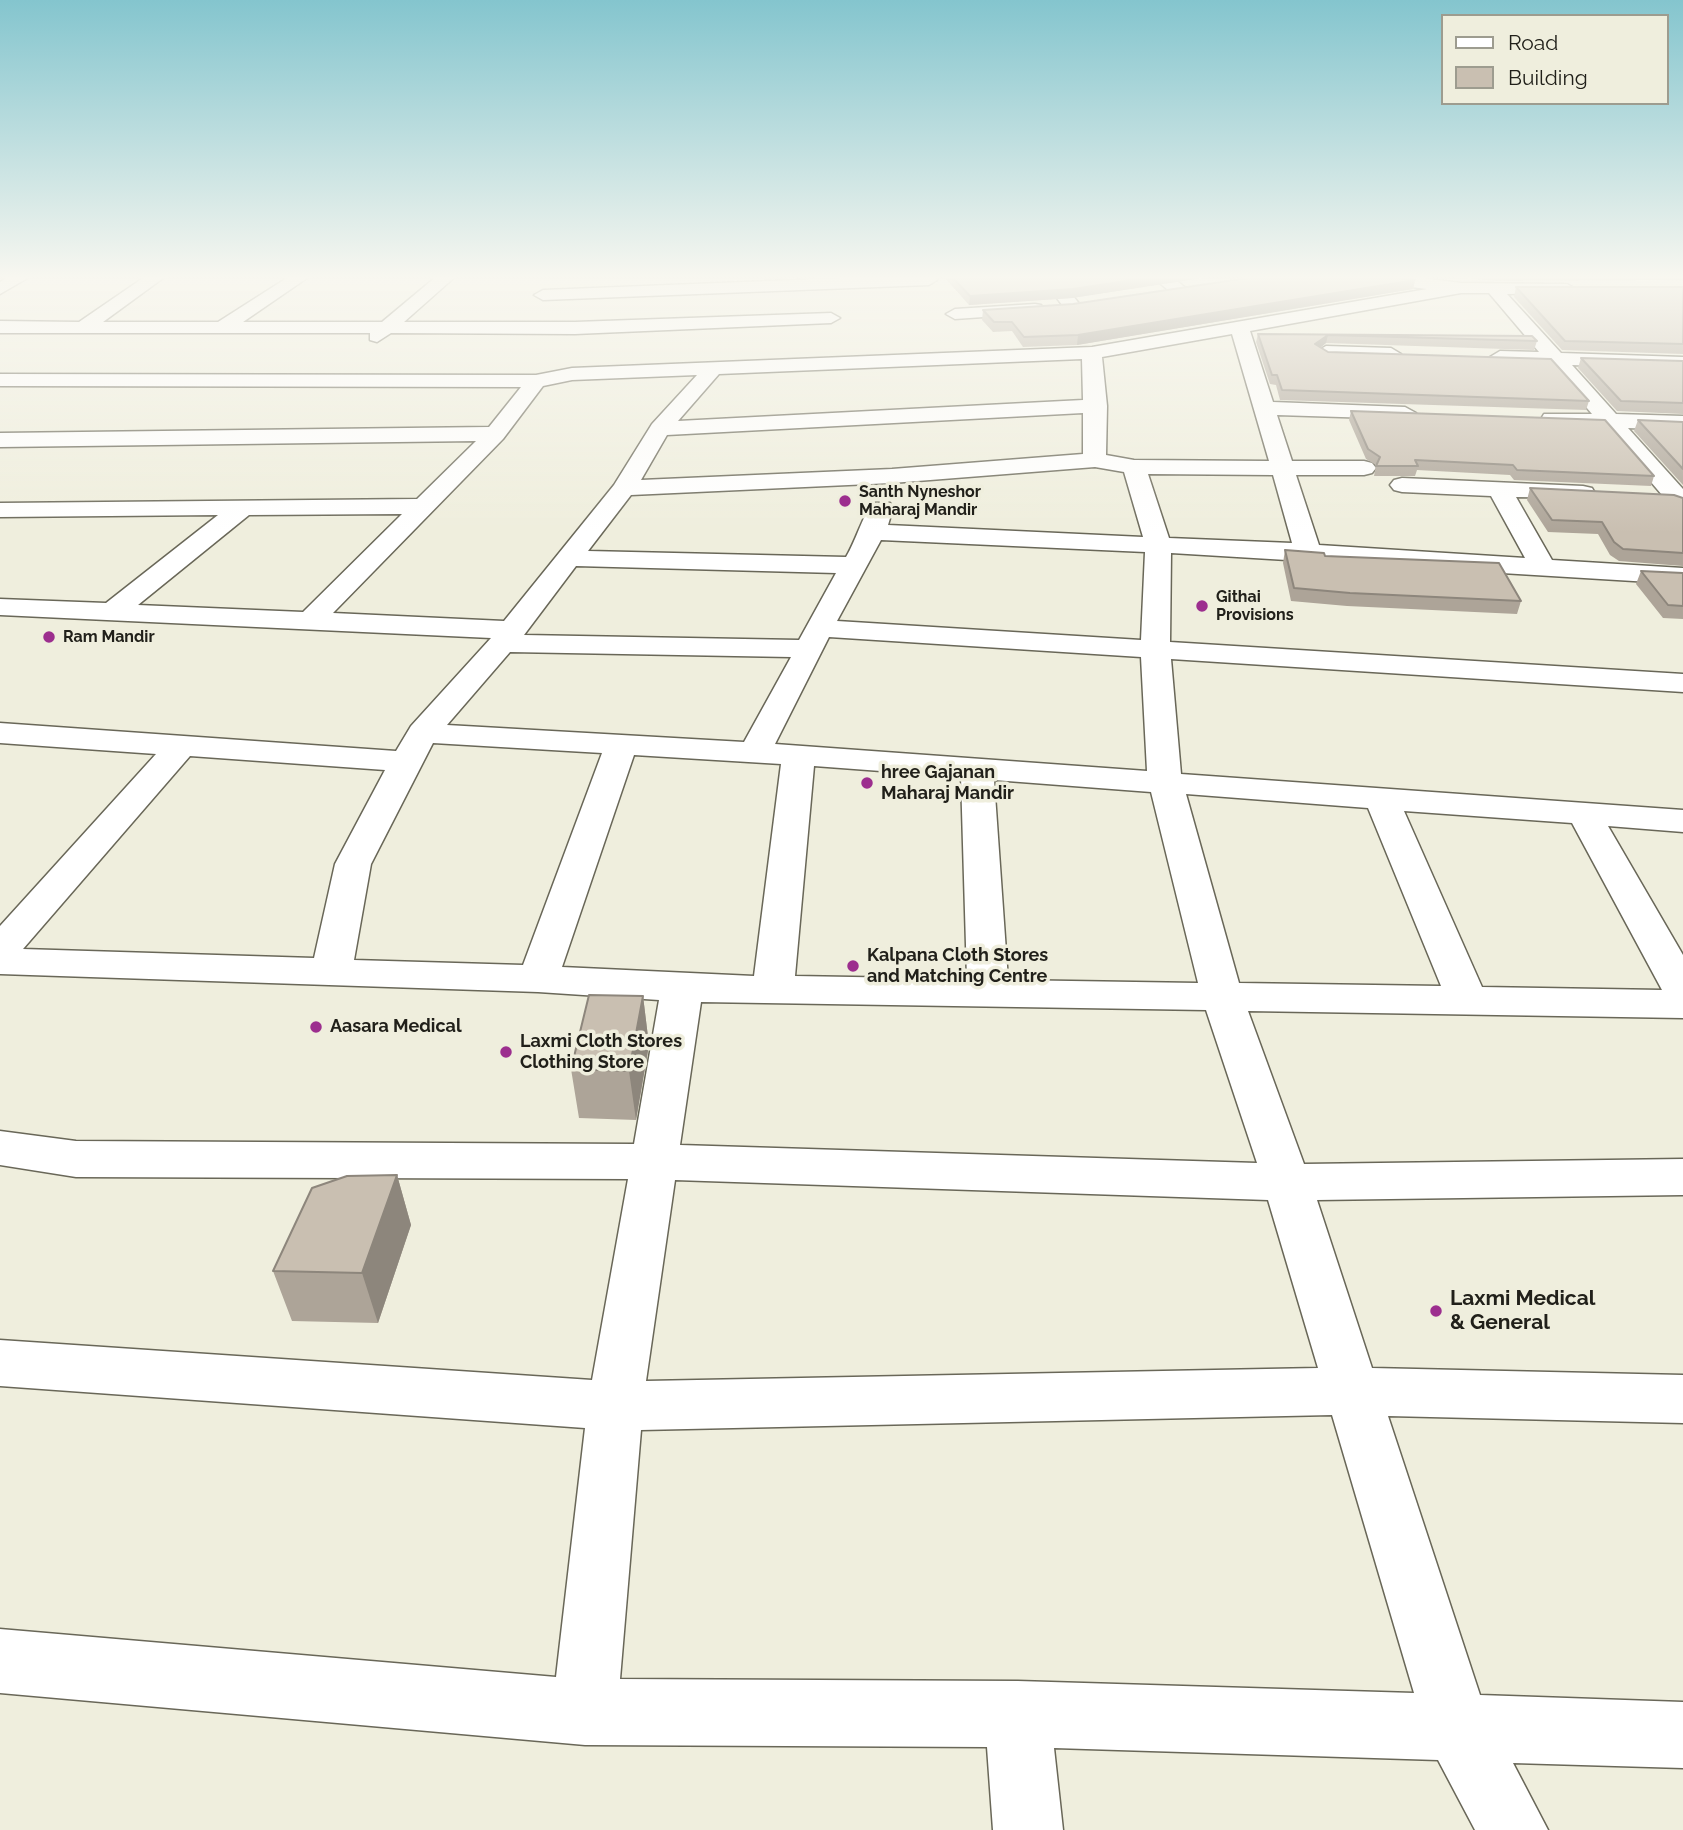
<!DOCTYPE html>
<html>
<head>
<meta charset="utf-8">
<style>
	body { margin:0 }
	#map { position:relative; width:1683px; height:1830px; overflow:hidden; background:#efeedd; font-family:Raleway,sans-serif }
	canvas { display:block }
	.legend { position:absolute; left:1441px; top:14px; width:228px; height:91px; box-sizing:border-box; background:#efeedd; border:2px solid #9d9c8f; margin:0; padding:9px 12px; list-style:none; font-size:21px; color:#21201a }
	.legend li { display:flex; align-items:center; gap:14px; height:35px }
	.legend b { width:35px; border:2px solid #9d9c8f }
</style>
</head>
<body>
<div id="map">
<canvas width="1683" height="1830"></canvas>
<ul class="legend">
<li><b style="height:9px;background:#fff"></b>Road</li>
<li><b style="height:19px;background:#c9bfb1"></b>Building</li>
</ul>
</div>
<script>
const ctx = document.querySelector('canvas').getContext('2d');
ctx.lineJoin = 'round';
function stroke(path, color, width, dash) { ctx.strokeStyle = color; ctx.lineWidth = width; ctx.lineCap = dash ? 'butt' : 'round'; ctx.setLineDash(dash || []); ctx.stroke(path); }
function fill(path, color) { ctx.fillStyle = color; ctx.fill(path, 'evenodd'); }
function drawText(font, color, halo, rows, align = 'center') {
  ctx.font = font + ' Raleway,sans-serif'; ctx.lineWidth = 7; ctx.setLineDash([]); ctx.textBaseline = 'middle'; ctx.strokeStyle = halo; ctx.fillStyle = color; for (const [text, x, y, turn = 0] of rows) {
    ctx.save(); ctx.translate(x, y); ctx.rotate((+turn || 0) * Math.PI / 180); ctx.textAlign = isNaN(turn) ? turn : align; if (halo) ctx.strokeText(text, 0, 0); ctx.fillText(text, 0, 0); ctx.restore();
  }
}
const street = new Path2D(`
	M 10,276 L 31,276 L 0,294 L 0,282 Z
	M 146,276 L 166,276 L 103,322 L 218,322 L 290,276 L 310,276 L 243,322 L 382,322 L 437,276 L 456,276 L 404,322 L 575,322 L 831,313 L 840,318 L 831,323 L 575,334 L 391,333 L 377,342 L 370,340 L 370,333 L 0,333 L 0,321 L 79,322 Z
	M 893,276 L 935,276 L 937,280 L 929,285 L 543,300 L 534,295 L 543,290 Z
	M 1040,276 L 1057,276 L 1081,306 L 1078,310 L 1066,310 Z
	M 1151,276 L 1171,276 L 1188,290 L 1185,294 L 1173,294 Z
	M 1356,276 L 1408,276 L 1461,283 L 1567,284 L 1576,289 L 1573,293 L 1507,294 L 1561,353 L 1683,357 L 1683,369 L 1572,365 L 1616,414 L 1683,416 L 1683,430 L 1628,428 L 1683,489 L 1683,511 L 1674,509 L 1604,427 L 1544,424 L 1541,419 L 1544,414 L 1592,414 L 1550,364 L 1493,361 L 1490,357 L 1500,351 L 1539,352 L 1489,293 L 1461,293 L 1250,331 L 1273,402 L 1405,407 L 1416,413 L 1405,419 L 1277,415 L 1292,461 L 1364,461 L 1372,463 L 1376,468 L 1372,473 L 1364,475 L 1296,475 L 1319,545 L 1525,558 L 1491,496 L 1402,492 L 1394,490 L 1390,485 L 1394,480 L 1402,478 L 1583,486 L 1592,488 L 1595,493 L 1592,498 L 1516,497 L 1552,560 L 1683,568 L 1683,584 L 1171,553 L 1170,642 L 1683,674 L 1683,692 L 1171,659 L 1181,774 L 1683,810 L 1683,832 L 1608,826 L 1683,955 L 1683,1018 L 1248,1011 L 1304,1164 L 1683,1159 L 1683,1195 L 1317,1200 L 1372,1368 L 1683,1375 L 1683,1423 L 1388,1416 L 1480,1695 L 1683,1702 L 1683,1768 L 1513,1763 L 1548,1830 L 1475,1830 L 1438,1760 L 1054,1748 L 1063,1830 L 993,1830 L 987,1747 L 585,1745 L 0,1693 L 0,1629 L 556,1677 L 585,1428 L 0,1386 L 0,1340 L 592,1380 L 628,1179 L 76,1177 L 0,1165 L 0,1131 L 76,1141 L 634,1144 L 659,1000 L 538,992 L 0,974 L 0,926 L 156,754 L 0,743 L 0,723 L 396,751 L 411,726 L 491,638 L 0,615 L 0,599 L 106,603 L 218,515 L 0,517 L 0,503 L 417,499 L 476,441 L 0,447 L 0,433 L 489,427 L 521,387 L 0,386 L 0,374 L 536,375 L 572,368 L 1092,347 L 1427,289 L 1364,281 ZM 1232,334 L 1269,461 L 1134,460 L 1106,455 L 1107,406 L 1102,357 ZM 1082,359 L 1083,400 L 678,421 L 719,374 ZM 697,375 L 652,424 L 614,485 L 504,621 L 333,613 L 503,439 L 543,386 L 572,380 ZM 1083,413 L 1083,454 L 892,469 L 641,480 L 667,435 ZM 1095,467 L 1124,472 L 1143,537 L 888,525 L 893,508 L 890,503 L 872,503 C 862,518 856,540 846,557 L 588,551 L 631,495 L 892,483 ZM 1148,474 L 1273,475 L 1292,543 L 1169,538 ZM 402,514 L 303,612 L 138,605 L 249,515 ZM 881,540 L 1145,552 L 1141,640 L 837,621 ZM 576,566 L 836,573 L 799,640 L 524,635 ZM 829,637 L 1141,657 L 1147,771 L 775,744 ZM 510,652 L 791,657 L 744,742 L 447,725 ZM 433,743 L 602,753 L 523,965 L 354,960 L 371,864 ZM 634,755 L 781,764 L 754,976 L 562,967 ZM 190,756 L 385,770 L 335,864 L 314,958 L 23,949 ZM 814,766 L 961,777 L 967,979 L 795,976 ZM 994,780 L 1151,792 L 1198,983 L 1008,980 ZM 1186,794 L 1368,808 L 1441,986 L 1239,983 ZM 1404,811 L 1572,823 L 1662,990 L 1482,987 ZM 701,1002 L 1206,1010 L 1257,1163 L 680,1145 ZM 675,1180 L 1268,1200 L 1318,1368 L 646,1381 ZM 1332,1415 L 1414,1693 L 1018,1681 L 620,1679 L 641,1430 Z
	M 1035,304 L 1041,305 L 1044,309 L 1041,313 L 955,319 L 946,314 L 955,309 Z
	M 1326,346 L 1391,348 L 1401,354 L 1391,360 L 1319,356 L 1316,352 Z`);
const wall = new Path2D(`
	M 943,276 L 1215,276 L 1072,298 L 969,305 Z
	M 1446,276 L 1683,276 L 1683,280 L 1494,281 Z
	M 1415,280 L 1413,289 L 1077,345 L 1023,347 L 1012,331 L 993,332 L 982,320 L 983,310 Z
	M 1516,287 L 1683,287 L 1683,354 L 1562,350 L 1514,297 Z
	M 1258,334 L 1532,336 L 1537,341 L 1534,350 L 1326,343 L 1321,347 L 1328,352 L 1589,401 L 1586,410 L 1280,400 L 1276,385 L 1270,384 L 1256,342 Z
	M 1581,358 L 1683,361 L 1683,414 L 1617,411 L 1578,368 Z
	M 1351,411 L 1654,476 L 1651,486 L 1514,480 L 1510,475 L 1417,470 L 1415,476 L 1374,476 L 1376,465 L 1366,459 L 1349,420 Z
	M 1638,420 L 1683,422 L 1683,485 L 1634,431 Z
	M 1530,488 L 1683,498 L 1683,566 L 1619,561 L 1610,555 L 1598,534 L 1548,532 L 1527,500 Z
	M 1285,550 L 1325,556 L 1521,601 L 1517,614 L 1347,606 L 1291,601 L 1283,563 Z
	M 1641,571 L 1683,573 L 1683,619 L 1663,618 L 1636,584 Z
	M 643,996 L 649,1045 L 636,1120 L 579,1118 L 571,1069 Z
	M 397,1175 L 411,1225 L 378,1323 L 292,1321 L 273,1271 Z`);
const shadedWall = new Path2D(`
	M 1158,276 L 1215,276 L 1072,298 L 969,305 L 970,296 Z
	M 1415,280 L 1413,289 L 1077,345 L 1078,335 Z
	M 1328,335 L 1326,343 L 1314,353 L 1315,344 Z
	M 643,996 L 649,1045 L 636,1120 L 629,1071 Z
	M 397,1175 L 411,1225 L 378,1323 L 362,1273 Z`);
const building = new Path2D(`
	M 951,276 L 1158,276 L 1073,289 L 970,296 Z
	M 1261,276 L 1382,276 L 1415,280 L 1078,335 L 1024,337 L 1012,322 L 994,322 L 983,310 L 1073,304 Z
	M 1516,287 L 1683,287 L 1683,344 L 1565,341 Z
	M 1258,334 L 1532,336 L 1537,341 L 1328,335 L 1315,344 L 1328,352 L 1551,359 L 1589,401 L 1282,390 L 1277,375 L 1272,375 Z
	M 1581,358 L 1683,361 L 1683,403 L 1621,401 Z
	M 1351,411 L 1605,420 L 1654,476 L 1517,470 L 1513,465 L 1415,460 L 1418,466 L 1376,466 L 1380,457 L 1368,449 Z
	M 1638,420 L 1683,422 L 1683,469 Z
	M 1530,488 L 1674,495 L 1683,498 L 1683,553 L 1623,549 L 1614,542 L 1602,522 L 1552,520 Z
	M 1285,550 L 1324,553 L 1325,556 L 1499,563 L 1521,601 L 1350,593 L 1294,588 Z
	M 1641,571 L 1683,573 L 1683,606 L 1668,605 Z
	M 589,995 L 643,996 L 629,1071 L 571,1069 Z
	M 397,1175 L 362,1273 L 273,1271 L 312,1188 L 347,1176 Z`);
const markers = [
	[845,501,7,"#9c2e8e"],
	[1202,606,7,"#9c2e8e"],
	[49,637,7,"#9c2e8e"],
	[867,783,7,"#9c2e8e"],
	[853,966,7,"#9c2e8e"],
	[316,1027,7,"#9c2e8e"],
	[506,1052,7,"#9c2e8e"],
	[1436,1311,7,"#9c2e8e"]
];
const farPoinames = [
	["Santh Nyneshor",859,492],
	["Maharaj Mandir",859,510],
	["Githai",1216,597],
	["Provisions",1216,615],
	["Ram Mandir",63,637]
];
const poiNames = [
	["hree Gajanan",881,773],
	["Maharaj Mandir",881,794],
	["Kalpana Cloth Stores",867,956],
	["and Matching Centre",867,977],
	["Aasara Medical",330,1027],
	["Laxmi Cloth Stores",520,1042],
	["Clothing Store",520,1063]
];
const nearPoinames = [
	["Laxmi Medical",1450,1299],
	["& General",1450,1323]
];
stroke(street, '#696758', 3);
fill(street, '#fff');
fill(wall, '#ada498');
fill(shadedWall, '#8d867c');
fill(building, '#c9bfb1');
stroke(building, '#8d867c', 2);
const sky = ctx.createLinearGradient(0, 0, 0, 533);
sky.addColorStop(0, '#84c5ce');
sky.addColorStop(0.52, '#f8f7f0');
sky.addColorStop(1, '#f8f7f000');
ctx.fillStyle = sky;
ctx.fillRect(0, 0, 1683, 533);
for (const [x, y, r, color] of markers) { const dot = new Path2D(); dot.arc(x, y, r, 0, 2 * Math.PI); ctx.fillStyle = color; ctx.fill(dot); stroke(dot, '#efeedd', 2.5); }
drawText('bold 16px', '#21201a', '#efeedd', farPoinames, 'left');
drawText('bold 18px', '#21201a', '#efeedd', poiNames, 'left');
drawText('bold 21px', '#21201a', '#efeedd', nearPoinames, 'left');
</script>
</body>
</html>
